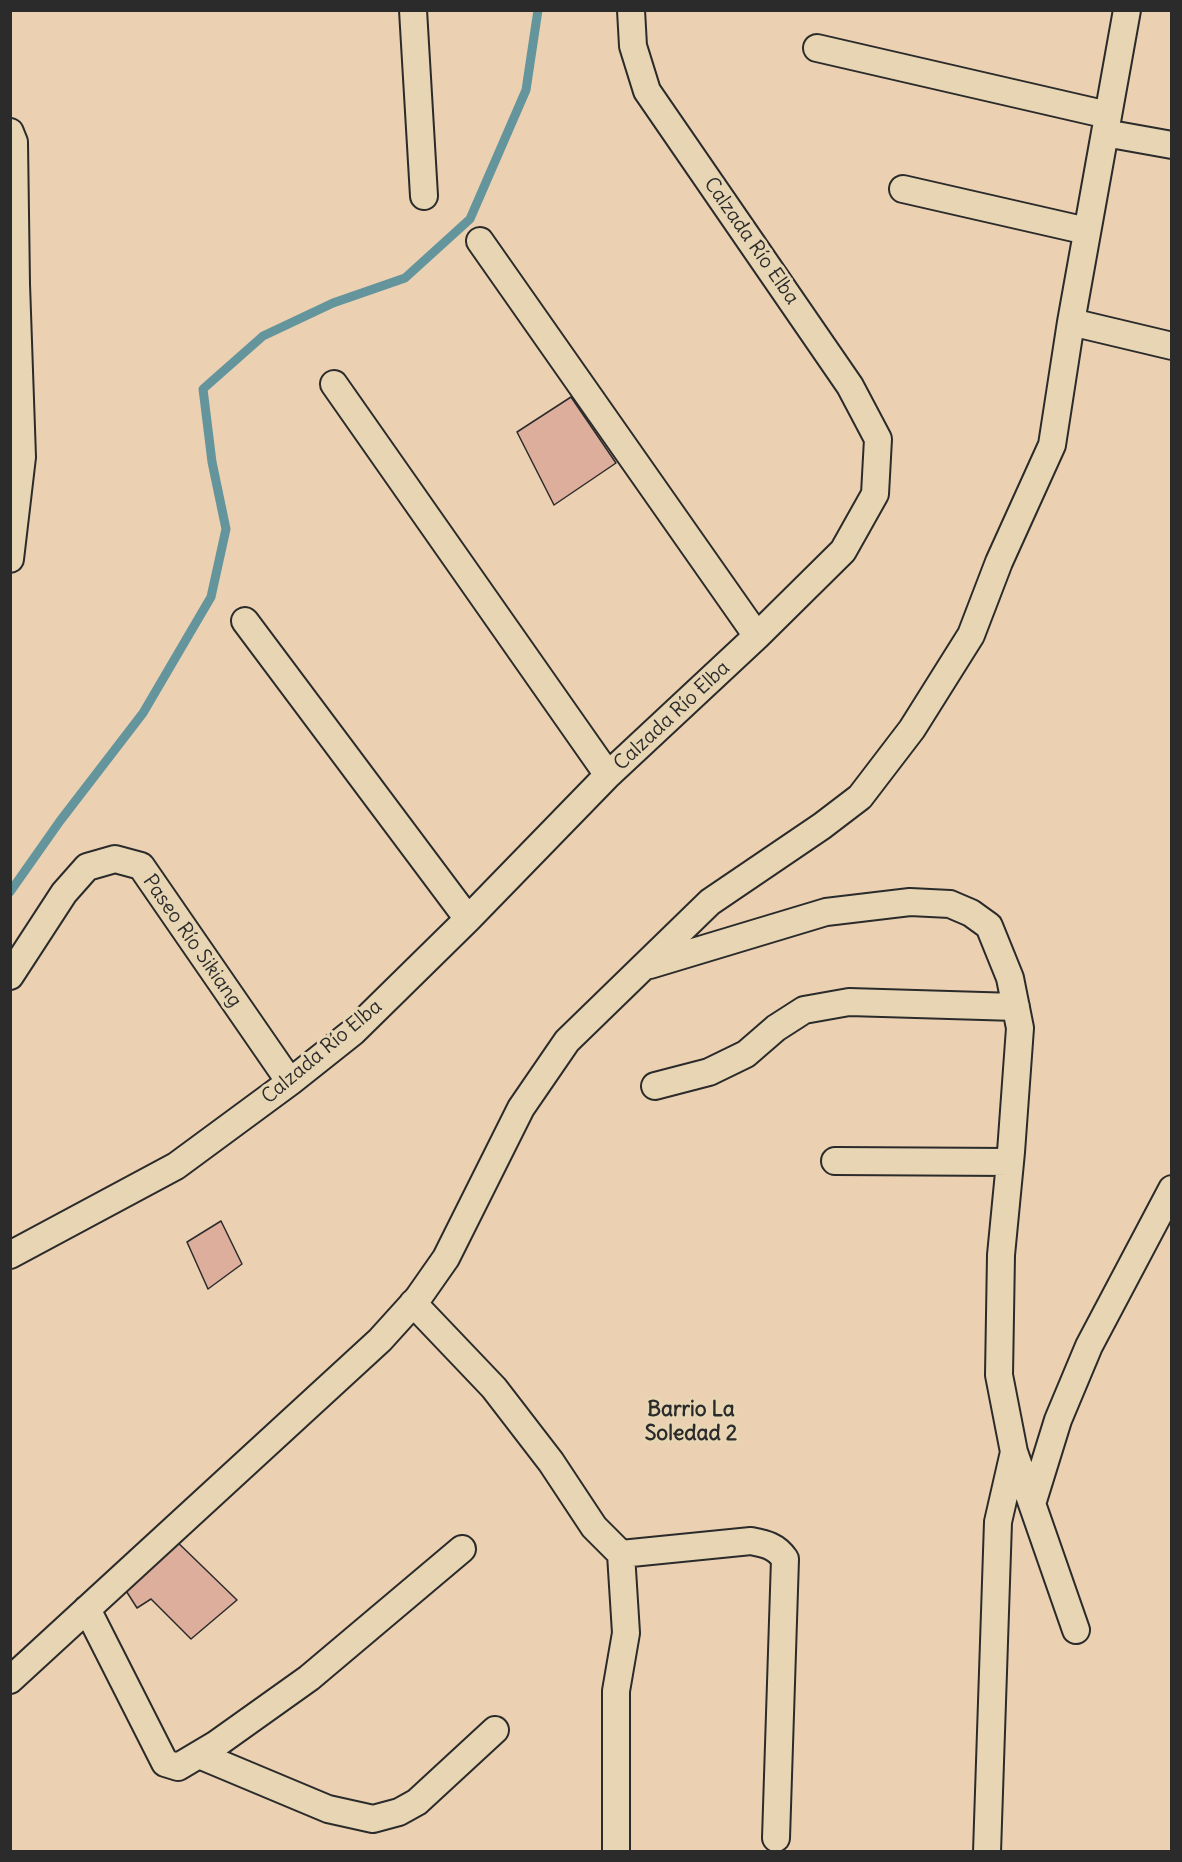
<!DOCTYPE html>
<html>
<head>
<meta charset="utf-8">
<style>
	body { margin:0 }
	#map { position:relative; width:1182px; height:1862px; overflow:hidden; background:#ebd1b2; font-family:Delius,sans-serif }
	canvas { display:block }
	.frame { position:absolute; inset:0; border:12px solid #2b2b2b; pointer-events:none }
</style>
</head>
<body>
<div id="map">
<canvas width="1182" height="1862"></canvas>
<div class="frame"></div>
</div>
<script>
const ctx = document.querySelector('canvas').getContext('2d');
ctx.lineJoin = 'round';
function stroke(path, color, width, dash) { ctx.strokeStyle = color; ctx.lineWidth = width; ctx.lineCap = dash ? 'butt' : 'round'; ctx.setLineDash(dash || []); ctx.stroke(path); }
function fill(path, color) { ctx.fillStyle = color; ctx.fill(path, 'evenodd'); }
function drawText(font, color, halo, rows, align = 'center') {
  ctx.font = font + ' Delius,sans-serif'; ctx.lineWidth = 6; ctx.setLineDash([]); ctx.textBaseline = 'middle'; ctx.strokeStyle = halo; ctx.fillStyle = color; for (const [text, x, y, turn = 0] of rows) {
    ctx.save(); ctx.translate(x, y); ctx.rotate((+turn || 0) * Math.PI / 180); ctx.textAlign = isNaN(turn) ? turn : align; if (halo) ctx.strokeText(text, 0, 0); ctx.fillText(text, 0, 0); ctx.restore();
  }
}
const stream = new Path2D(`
	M 10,892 L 60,821 L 143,713 L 211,597 L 226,529 L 212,462 L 203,389 L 263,336 L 333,303 L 405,278 L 470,219 L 526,90 L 538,10`);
const building = new Path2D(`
	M 571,397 L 616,463 L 554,505 L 517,432 Z
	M 221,1221 L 242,1264 L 208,1289 L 187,1242 Z
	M 169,1534 L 237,1600 L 191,1639 L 151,1599 L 137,1608 L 116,1575 Z`);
const minor = new Path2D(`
	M 413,10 L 424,196
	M 817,48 L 1108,115
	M 10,132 L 14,142 L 16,284 L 22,457 L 10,559
	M 1105,133 L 1172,145
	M 903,189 L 1087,231
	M 480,241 L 757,636
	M 1071,322 L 1172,346
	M 334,384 L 608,775
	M 245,621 L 468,919
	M 650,965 L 826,912 L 910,902 L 950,904 L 971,913 L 989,926 L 1010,978 L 1020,1028 L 1011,1152 L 1001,1255 L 999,1375 L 1014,1452 L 1076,1630
	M 10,976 L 64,893 L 87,867 L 115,859 L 141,866 L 290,1082
	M 655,1086 L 709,1072 L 746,1054 L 776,1028 L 804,1010 L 849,1002 L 1016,1007
	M 835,1161 L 1010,1162
	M 10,1255 L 176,1166 L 290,1082 L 353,1032 L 468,919 L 608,775 L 757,636 L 843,551 L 875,494 L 878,439 L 850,386 L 647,91 L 633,46 L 631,10
	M 413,1303 L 494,1388 L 551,1462 L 594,1527 L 621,1554
	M 1032,1504 L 1058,1420 L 1089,1346 L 1172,1189
	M 87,1609 L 165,1763 L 178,1767 L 215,1745 L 309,1678 L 462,1549
	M 10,1680 L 380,1340 L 418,1298 L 446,1258 L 521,1108 L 567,1041 L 710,902 L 822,826 L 860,797 L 912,729 L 971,635 L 999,562 L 1052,445 L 1071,322 L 1127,10
	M 199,1755 L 328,1809 L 373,1819 L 399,1812 L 417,1802 L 495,1730
	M 616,1852 L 616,1691 L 626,1633 L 621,1554 L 751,1541 C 766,1544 776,1546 785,1559 L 776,1838
	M 987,1852 L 998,1522 L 1014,1452`);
const streetNames = [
	["Calzada Río Elba",751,241,55],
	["Calzada Río Elba",672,716,-43],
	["Paseo Río Sikiang",192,941,55],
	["Calzada Río Elba",322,1052,-40]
];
const neighbourhoodNames = [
	["Barrio La",691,1410],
	["Soledad 2",691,1434]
];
stroke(stream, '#65959c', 9);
fill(building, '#ddae9b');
stroke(building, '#2b2b2b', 1.5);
stroke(minor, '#2b2b2b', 30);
stroke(minor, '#e7d5b3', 26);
drawText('20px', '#2b2b2b', '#e7d5b3', streetNames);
drawText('bold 21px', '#2b2b2b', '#e7d5b3', neighbourhoodNames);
</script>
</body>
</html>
